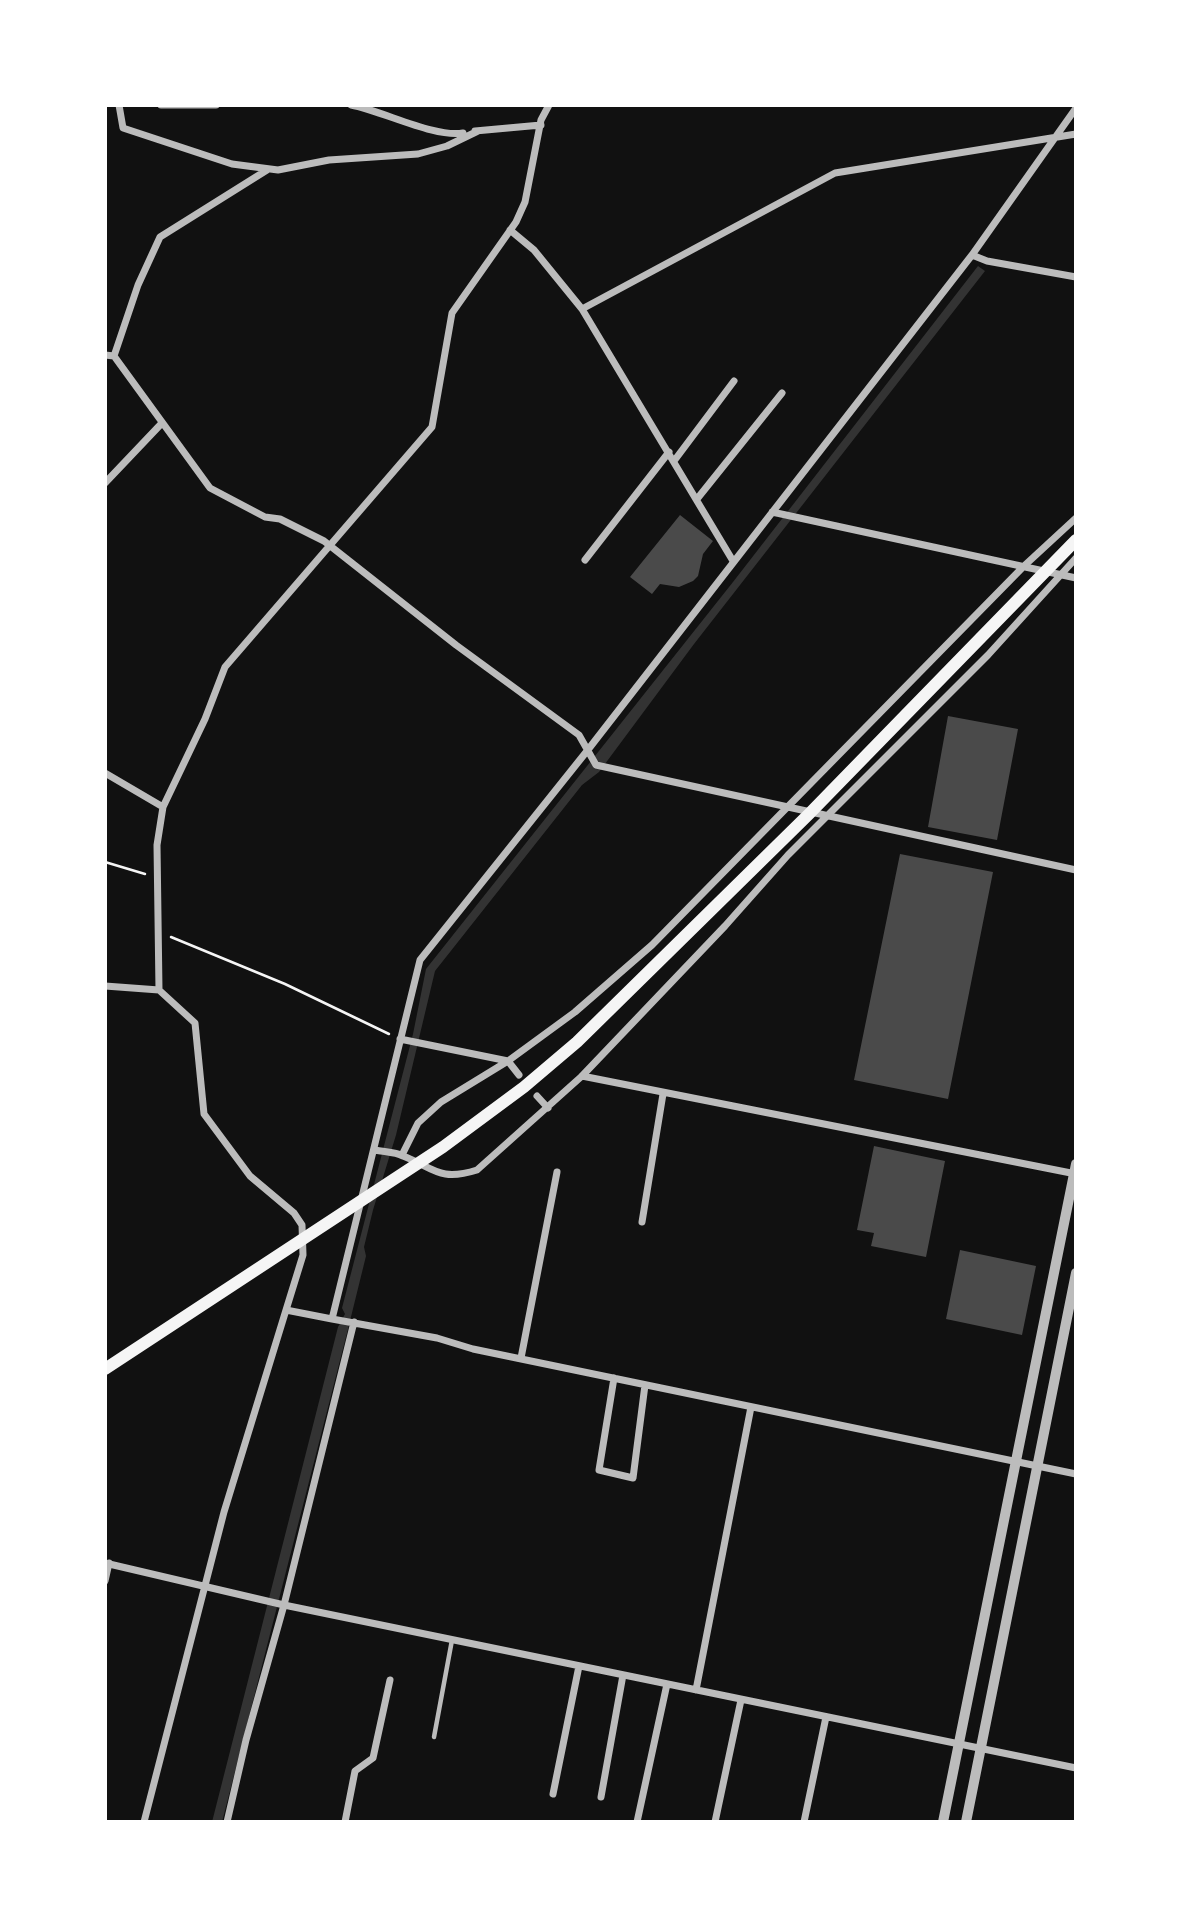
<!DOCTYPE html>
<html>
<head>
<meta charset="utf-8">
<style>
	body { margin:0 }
	#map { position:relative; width:1181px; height:1927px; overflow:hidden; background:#111; font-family:"DM Sans",sans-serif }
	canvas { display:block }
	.frame { position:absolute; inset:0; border:107px solid #fff; pointer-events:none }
</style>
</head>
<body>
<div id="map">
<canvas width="1181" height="1927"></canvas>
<div class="frame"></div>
</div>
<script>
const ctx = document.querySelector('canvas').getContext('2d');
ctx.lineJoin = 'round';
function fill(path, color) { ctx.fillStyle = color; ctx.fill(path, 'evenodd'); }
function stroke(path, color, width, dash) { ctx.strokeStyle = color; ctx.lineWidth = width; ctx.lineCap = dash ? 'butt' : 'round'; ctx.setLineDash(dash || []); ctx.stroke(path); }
const water = new Path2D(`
	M 978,266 L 985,271 L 694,644 L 599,772 L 582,785 L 435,971 L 396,1135 L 373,1210 L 364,1247 L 366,1256 L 348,1329 L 222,1822 L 212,1822 L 338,1327 L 345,1314 L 342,1308 L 413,1034 L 426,969 L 733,582 Z`);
const building = new Path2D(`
	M 680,515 L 713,541 L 703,554 L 698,576 L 693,581 L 679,587 L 660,584 L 652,594 L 630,577 Z
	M 948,716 L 1018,729 L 997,840 L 928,827 Z
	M 900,854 L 993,872 L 948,1099 L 854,1080 Z
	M 874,1146 L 945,1161 L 926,1257 L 871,1246 L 874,1233 L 857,1230 Z
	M 960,1250 L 1036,1266 L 1022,1335 L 946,1319 Z`);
const path = new Path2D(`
	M 105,862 L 145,874
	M 171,937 L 285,984 L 389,1034`);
const service = new Path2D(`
	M 434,1737 L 452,1640`);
const minor = new Path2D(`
	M 119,105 L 123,128 L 232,164 L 278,170 L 329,160 L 418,154 L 447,146 L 478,131
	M 161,105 L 216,105
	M 351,105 C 383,111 435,138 463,133
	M 1076,108 L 972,255 L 587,751 L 420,960 L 332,1319 L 437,1338 L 473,1349 L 1076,1474
	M 475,131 L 541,125
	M 510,230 L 534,250 L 582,309 L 733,561
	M 972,255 L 987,261 L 1076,277
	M 582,309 L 835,173 L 1076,134
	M 105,355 L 114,356 L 210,488 L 265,517 L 280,519 L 324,541 L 456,645 L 579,735 L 596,765 L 1076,870
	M 114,356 L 138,285 L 160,237 L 267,170
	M 674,461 L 734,381
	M 105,483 L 162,423
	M 697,499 L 782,393
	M 772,512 L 1076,578
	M 585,560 L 669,452
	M 105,773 L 163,807
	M 105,986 L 159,990 L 195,1023 L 204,1114 L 250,1176 L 294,1213 L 302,1225 L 303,1255 L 286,1310
	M 159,990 L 157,845 L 163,807 L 205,719 L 225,667 L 432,427 L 452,313 L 516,222 L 525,202 L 541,120 L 549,105
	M 400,1039 L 508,1061 L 519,1075
	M 582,1076 L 1076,1174
	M 537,1096 L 548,1108
	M 375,1150 C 384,1152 395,1152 403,1156 C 434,1168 439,1182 477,1170 L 582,1076 L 725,926 L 788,855 L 988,655 L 1076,558
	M 402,1155 L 418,1123 L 441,1102 L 508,1061 L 575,1012 L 652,945 L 1024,566 L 1076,518
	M 642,1222 L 663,1094
	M 521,1358 L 557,1172
	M 614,1378 L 599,1470 L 633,1478 L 645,1385
	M 105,1563 L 284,1605 L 1076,1768
	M 105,1581 L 109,1563
	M 696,1690 L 751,1407
	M 553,1794 L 579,1666
	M 601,1797 L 623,1675
	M 144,1822 L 224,1512 L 286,1310 L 332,1319
	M 227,1822 L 246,1740 L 284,1605 L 354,1322
	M 345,1822 L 355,1771 L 373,1758 L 390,1680
	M 637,1822 L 667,1684
	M 715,1822 L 741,1700
	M 804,1822 L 826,1717`);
const tertiary = new Path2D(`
	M 943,1822 L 1076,1164
	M 966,1822 L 1076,1273`);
const secondary = new Path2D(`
	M 105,1369 L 443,1147 L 524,1087 L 577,1042 L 809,814 L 1076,540`);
fill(water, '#333');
fill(building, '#4a4a4a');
stroke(path, '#f5f5f5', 2.5);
stroke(service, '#bcbcbc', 4.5);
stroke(minor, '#bcbcbc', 7);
stroke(tertiary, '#bcbcbc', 10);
stroke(secondary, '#f5f5f5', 12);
</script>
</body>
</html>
